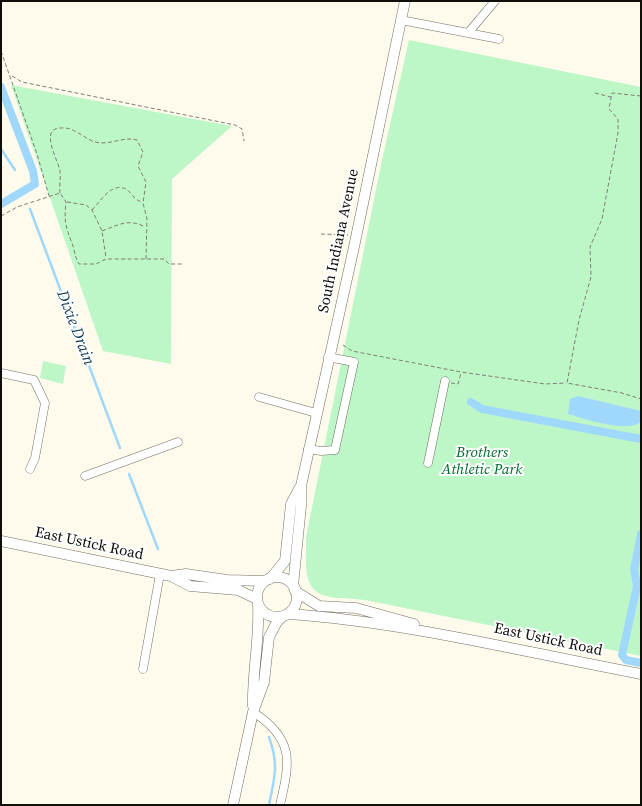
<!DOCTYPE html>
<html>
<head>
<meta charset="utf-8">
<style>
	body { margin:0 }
	#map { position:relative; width:642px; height:806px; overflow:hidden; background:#fefaec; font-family:"Source Serif 4",serif }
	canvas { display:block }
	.frame { position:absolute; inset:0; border:2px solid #0f0e09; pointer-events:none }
</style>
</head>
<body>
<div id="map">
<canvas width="642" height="806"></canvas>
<div class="frame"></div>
</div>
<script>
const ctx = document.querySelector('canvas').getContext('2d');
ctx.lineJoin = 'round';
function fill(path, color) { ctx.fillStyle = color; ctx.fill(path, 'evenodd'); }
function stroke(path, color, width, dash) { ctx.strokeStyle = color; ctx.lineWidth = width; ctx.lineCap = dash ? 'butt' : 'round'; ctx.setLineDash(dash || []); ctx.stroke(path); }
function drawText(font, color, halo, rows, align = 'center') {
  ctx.font = font + ' "Source Serif 4",serif'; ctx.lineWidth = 4; ctx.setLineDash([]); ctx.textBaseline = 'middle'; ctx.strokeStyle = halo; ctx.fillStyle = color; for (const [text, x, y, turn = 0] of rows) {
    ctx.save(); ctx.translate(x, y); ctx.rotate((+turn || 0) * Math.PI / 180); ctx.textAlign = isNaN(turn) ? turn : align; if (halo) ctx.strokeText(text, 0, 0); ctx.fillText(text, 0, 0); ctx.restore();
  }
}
const green = new Path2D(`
	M 409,40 L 641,87 L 641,656 L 365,600 C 334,596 307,604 306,564 C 305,555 307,546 306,537 L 382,160 Z
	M 11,85 L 232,126 L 172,179 L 171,364 L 103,351 Z
	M 43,361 L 66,366 L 63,384 L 40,378 Z`);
const water = new Path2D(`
	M 578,396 L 641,411 L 641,422 C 625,433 586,419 568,414 L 570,399 Z`);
const stream = new Path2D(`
	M 1,149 L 15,170
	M 30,209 L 120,448
	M 129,474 L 158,549
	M 269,737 C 279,766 275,775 269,805`);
const canal = new Path2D(`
	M 1,87 L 33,171 L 35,184 L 1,204
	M 471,402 L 482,409 L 641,439
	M 641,534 L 634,570 L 637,586 L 622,655 L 626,660 L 641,663`);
const path = new Path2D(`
	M 1,51 L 37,154 L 49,196
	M 12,76 L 22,82 L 235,125 L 242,129 L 244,141
	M 595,93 L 611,97
	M 641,96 L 612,93 L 609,109 L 618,119 L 618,133 L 602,219 L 590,247 L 591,277 L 579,320 L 567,383 L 622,393 L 641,399
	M 60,193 C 59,186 61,178 60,171 C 58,159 37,126 64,128 C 75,128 85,139 95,142 C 109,146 123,136 137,140 L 143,152 L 138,166 L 146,182 L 143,203 L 147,219 L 146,259
	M 67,202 L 86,205 L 92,210 L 102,231 L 106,258
	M 92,210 C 101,201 111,182 126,189 C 132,193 134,200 142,202
	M 1,216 L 17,207 L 60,193 L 66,202 C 64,220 65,224 71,241 C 75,249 74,256 79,264 L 96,264 L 106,259 L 164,259 L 169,264 L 183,264
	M 102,231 C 118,225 129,218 145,227
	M 321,234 L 348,235
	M 343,345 L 352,351 L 461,372 L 545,384 L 566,383
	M 451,383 L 458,384 L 461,373`);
const minor = new Path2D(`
	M 401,20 L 499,39
	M 468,33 L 495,1
	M 1,373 L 34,380 L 45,403 L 35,458 L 30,469
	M 259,397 L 316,413
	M 308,449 L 321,451 L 335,450 L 336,445 L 354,362 L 328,357
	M 428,463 L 445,381
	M 85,476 L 178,442
	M 143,669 L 160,574
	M 253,712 C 295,739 290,762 280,805`);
const major = new Path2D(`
	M 1,541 L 171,576 L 190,586 L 238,590 L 257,599
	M 171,576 L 186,574 L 227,580 L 265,581
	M257 597a20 20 0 1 1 40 0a20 20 0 1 1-40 0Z
	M 270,579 L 285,561 L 291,504 L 300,487
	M 293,586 L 301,506 L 301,486 L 354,247 L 405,1
	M 295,591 L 319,606 L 356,608 L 414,624
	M 288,614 C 407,622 523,652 641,674
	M 253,706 C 252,671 260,640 258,604
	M 233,805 L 253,712 L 264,682 L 269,637 L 277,622 L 283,616`);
const streetNames = [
	["South Indiana Avenue",339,241,-78],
	["East Ustick Road",89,544,12],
	["East Ustick Road",548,640,12]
];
const parkNames = [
	["Brothers",482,453],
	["Athletic Park",482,470]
];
const waterNames = [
	["Dixie Drain",75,328,69]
];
fill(green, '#bdf7c7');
fill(water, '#a0d8fc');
stroke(stream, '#a0d8fc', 2.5);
stroke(canal, '#a0d8fc', 8);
stroke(minor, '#726e62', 9);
stroke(major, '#726e62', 11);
stroke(path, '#807d74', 1, [4, 2.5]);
stroke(minor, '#fff', 8);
stroke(major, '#fff', 10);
drawText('15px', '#0f0e09', '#fff', streetNames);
drawText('italic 15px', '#00692d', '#fff', parkNames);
drawText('italic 16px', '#123d55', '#fff', waterNames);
</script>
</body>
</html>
